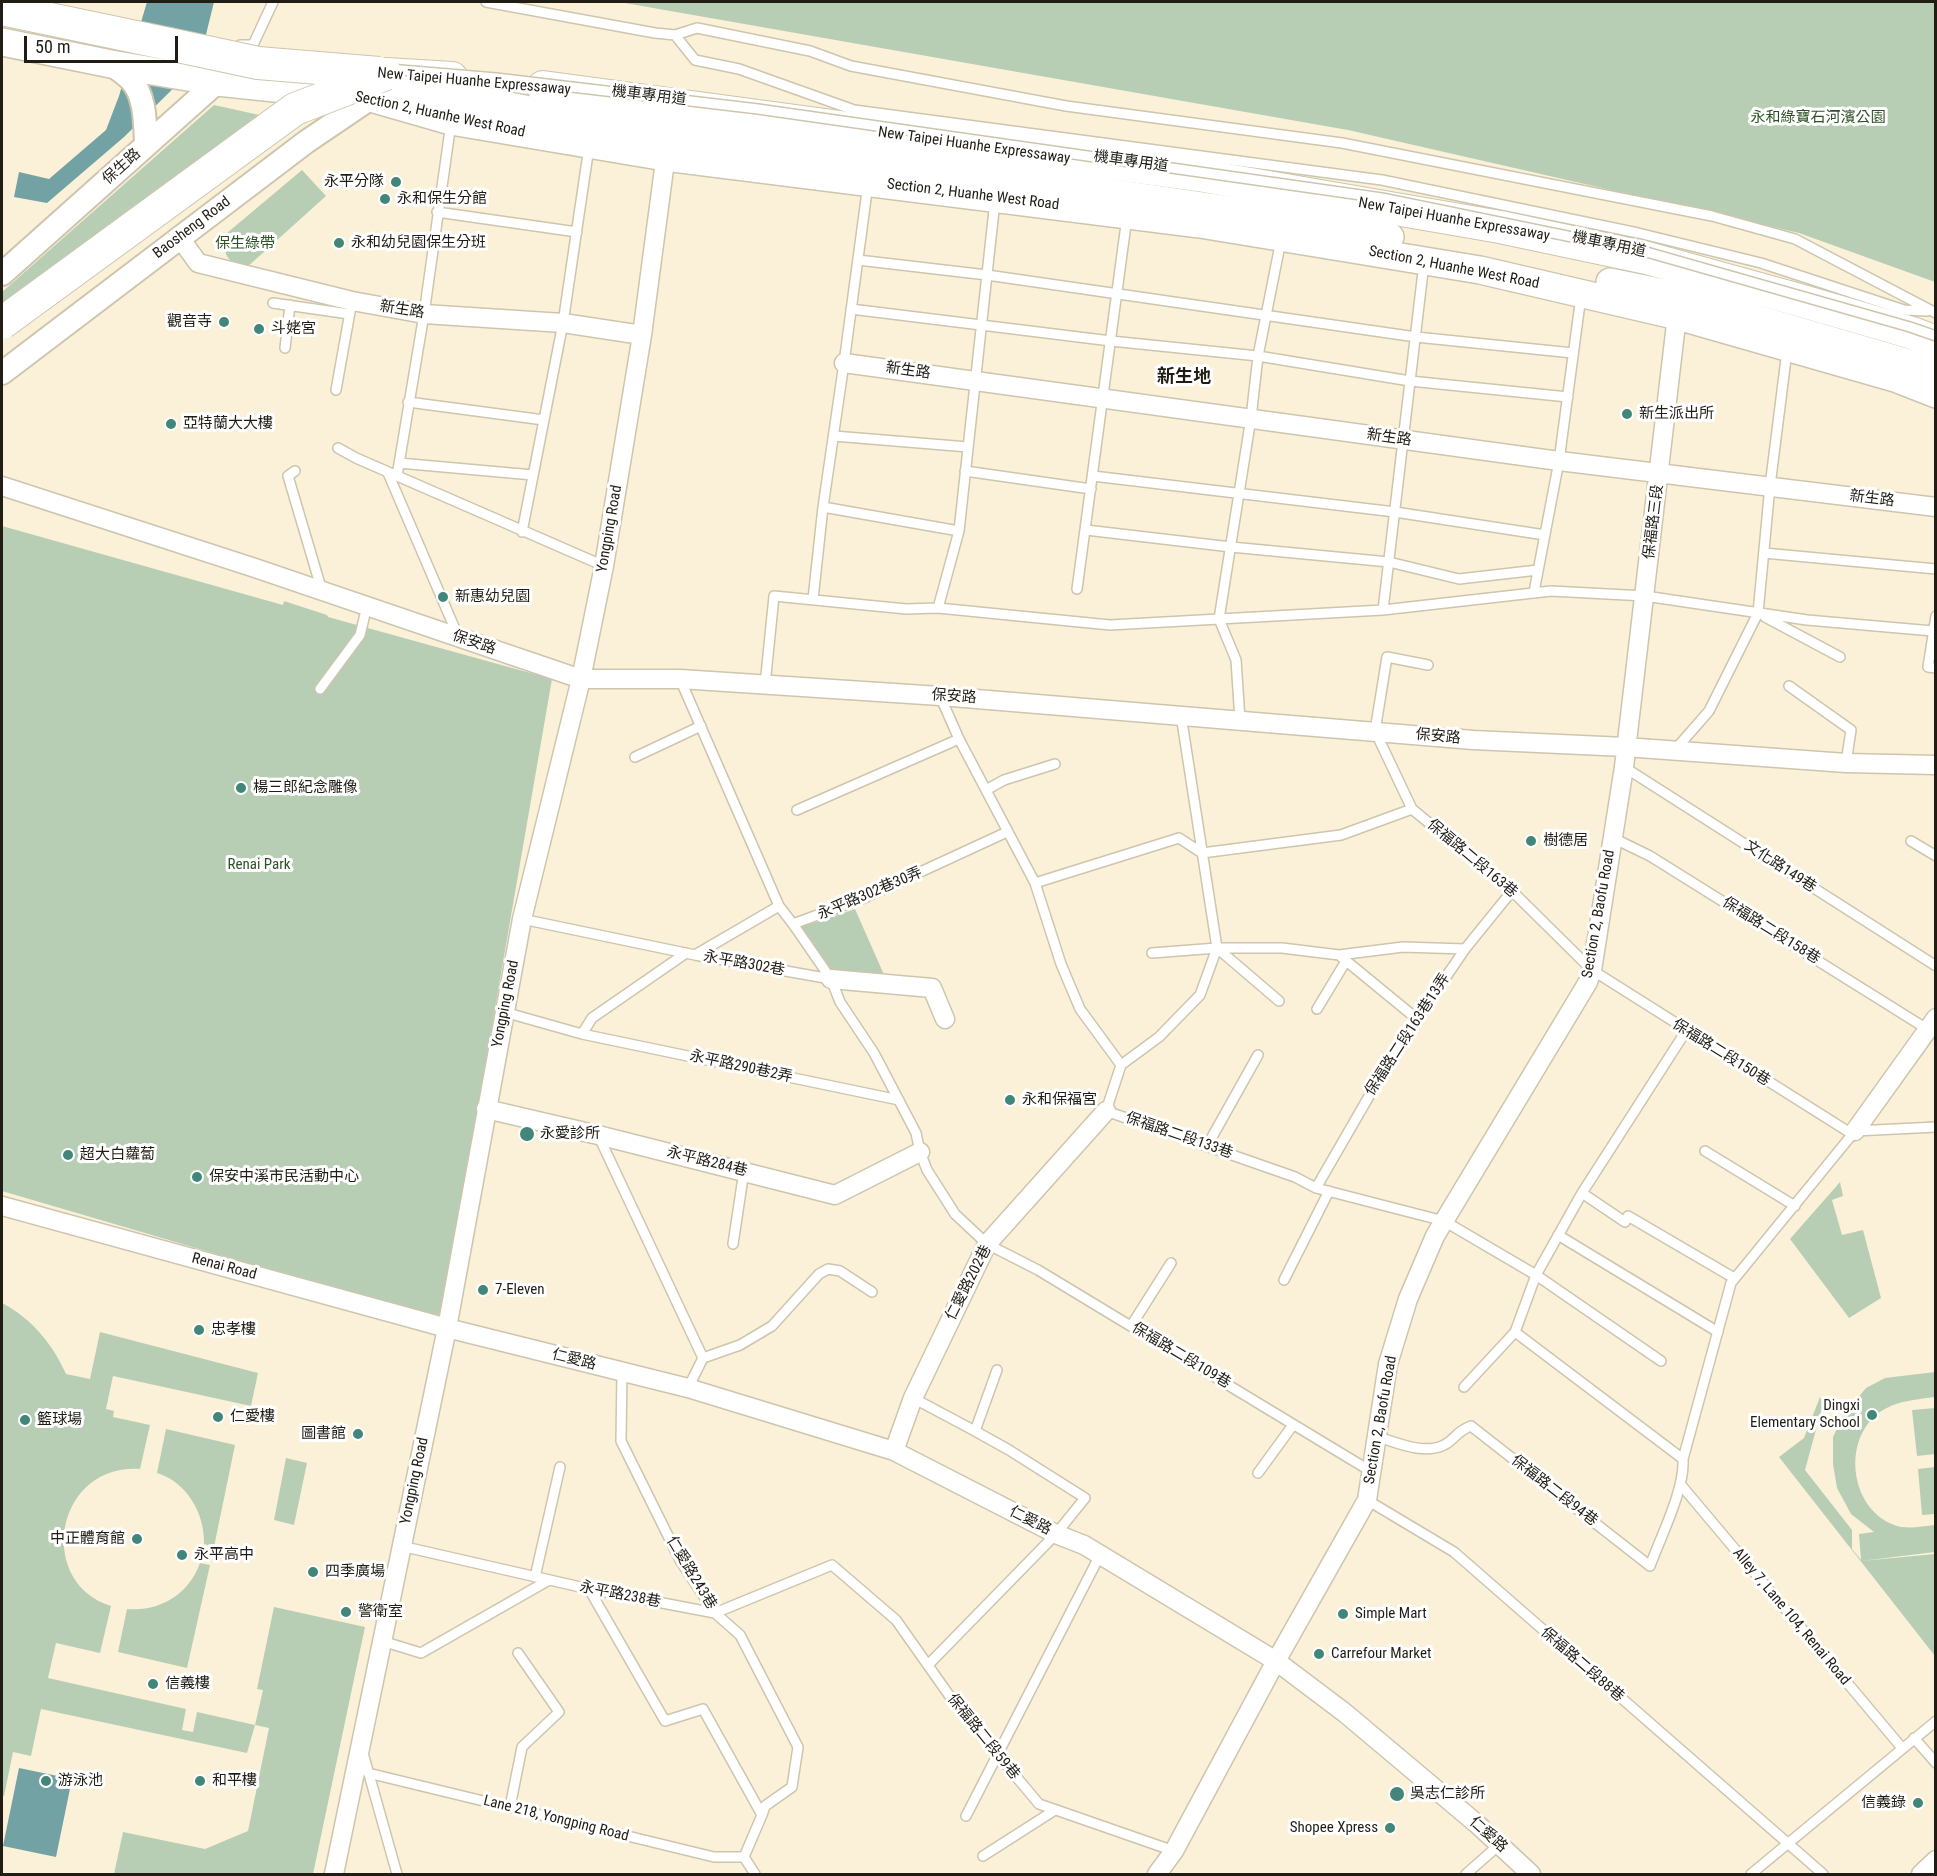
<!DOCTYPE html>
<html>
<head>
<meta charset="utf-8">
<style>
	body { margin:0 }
	#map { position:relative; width:1937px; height:1876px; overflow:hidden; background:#fbf1d9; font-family:"Roboto Condensed",sans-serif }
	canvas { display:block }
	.frame { position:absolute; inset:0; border:3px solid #211d15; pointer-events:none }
	.scale { position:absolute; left:24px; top:36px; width:154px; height:27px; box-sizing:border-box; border:3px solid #211d15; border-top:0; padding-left:8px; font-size:18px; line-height:21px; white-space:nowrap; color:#211d15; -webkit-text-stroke:4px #fff; paint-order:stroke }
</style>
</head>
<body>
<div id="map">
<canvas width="1937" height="1876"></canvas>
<div class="frame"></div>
<div class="scale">50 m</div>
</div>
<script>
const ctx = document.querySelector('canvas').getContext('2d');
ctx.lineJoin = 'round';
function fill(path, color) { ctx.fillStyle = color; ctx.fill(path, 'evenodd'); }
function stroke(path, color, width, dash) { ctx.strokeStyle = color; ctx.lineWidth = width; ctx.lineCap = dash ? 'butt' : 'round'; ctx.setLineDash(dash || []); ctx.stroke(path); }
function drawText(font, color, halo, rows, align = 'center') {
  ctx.font = font + ' "Roboto Condensed","Noto Sans TC",sans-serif'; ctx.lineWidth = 6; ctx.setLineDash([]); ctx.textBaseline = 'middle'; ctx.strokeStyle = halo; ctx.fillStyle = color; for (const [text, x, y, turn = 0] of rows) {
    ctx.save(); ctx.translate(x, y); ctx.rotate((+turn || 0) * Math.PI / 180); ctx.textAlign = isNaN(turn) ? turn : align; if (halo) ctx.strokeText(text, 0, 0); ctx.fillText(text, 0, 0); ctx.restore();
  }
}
const green = new Path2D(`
	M 619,2 L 1935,2 L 1935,282 L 1799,233 L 1348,130 Z
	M 214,105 L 264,116 L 276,138 L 2,338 L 2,292 Z
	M 302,170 L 326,196 L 245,269 C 226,260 222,255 227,233 Z
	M 2,526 L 283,605 L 284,601 L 327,615 L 328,617 L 552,679 L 441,1320 L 2,1191 Z
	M 855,909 L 885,977 L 820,968 L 801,927 Z
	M 1840,1182 L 1843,1196 L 1832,1200 L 1842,1235 L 1863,1230 L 1881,1298 L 1849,1318 L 1790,1239 Z
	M 2,1303 C 32,1319 52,1343 66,1374 L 90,1379 L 100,1332 L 258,1373 L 251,1406 L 113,1376 L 106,1409 L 114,1411 L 113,1417 L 150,1425 L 140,1469 C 54,1464 36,1583 111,1606 L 100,1653 L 56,1643 L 48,1678 L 186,1709 L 182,1730 L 193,1732 L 197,1712 L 255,1725 L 263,1690 L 257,1689 L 274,1607 L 365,1627 L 313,1874 L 114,1874 L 123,1832 L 205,1849 L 248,1831 L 269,1728 L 255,1725 L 247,1753 L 41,1709 L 31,1756 L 13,1752 L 4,1796 L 2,1796 Z
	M 1935,1372 L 1935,1397 C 1913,1400 1892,1401 1875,1416 C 1842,1446 1852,1509 1894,1525 C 1907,1530 1922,1526 1935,1525 L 1935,1552 L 1861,1561 L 1935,1554 L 1935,1656 L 1779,1457 L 1804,1438 L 1820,1397 L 1823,1404 L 1805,1470 L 1852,1530 L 1852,1549 L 1861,1560 L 1859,1534 L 1874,1532 L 1851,1514 L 1837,1488 L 1833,1464 L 1833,1437 L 1843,1416 L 1866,1388 L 1885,1378 Z
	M 1935,1408 L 1935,1454 L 1917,1456 L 1912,1410 Z
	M 166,1429 L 235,1445 L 214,1547 L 204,1544 C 205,1514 187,1482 157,1473 Z
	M 286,1458 L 307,1463 L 294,1525 L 274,1520 Z
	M 1935,1467 L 1935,1514 L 1922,1515 L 1918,1469 Z
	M 200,1563 L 210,1565 L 187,1668 L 118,1652 L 127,1609 C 160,1612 189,1594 200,1563 Z`);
const water = new Path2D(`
	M 147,2 L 214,2 L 199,63 L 124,137 L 47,203 L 14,197 L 19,172 L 49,179 L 106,130 L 119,96 Z
	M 19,1768 L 72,1779 L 56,1857 L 3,1846 Z`);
const service = new Path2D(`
	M 486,2 L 655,33 L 675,35 L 697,28 L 810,51 L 851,66 L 1066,106 L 1342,143 L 1712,216 L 1795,239 L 1936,313
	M 675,35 L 695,60 L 739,69 L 854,110 L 1382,180 L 1638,233 L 1761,263 L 1904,310 L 1927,311
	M 238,47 L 240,45 L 253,45 L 273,2
	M 437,212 L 577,232
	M 858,260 L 987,275 L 1416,337 L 1573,353
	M 273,303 L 349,314
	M 851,309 L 1111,341 L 1258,356 L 1410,381 L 1568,397
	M 285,348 L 290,305
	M 336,390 L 352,301
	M 408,402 L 544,420
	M 834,436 L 968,447
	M 338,448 L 356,458 L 604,566
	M 399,463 L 533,475
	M 295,471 L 288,476 L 322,591
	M 965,471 L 1091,489
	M 388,473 L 458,636
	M 397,476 L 424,314 L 451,123
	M 1093,476 L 1395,512 L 1545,535
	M 823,507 L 959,531
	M 1086,530 L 1231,547 L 1389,562 L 1459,579 L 1538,570
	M 522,532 L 563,323 L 589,147
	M 1764,553 L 1936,569
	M 1077,589 L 1127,217
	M 1534,592 L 1559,461 L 1581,296
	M 813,599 L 823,507 L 844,363 L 868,184
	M 938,608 L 959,531 L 995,201
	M 1383,610 L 1424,263
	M 1936,616 L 1928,667 L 1936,668
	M 1765,617 L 1840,657
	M 1219,619 L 1251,418 L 1258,356 L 1281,240
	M 1219,619 L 1236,660 L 1240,720
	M 1428,665 L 1387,657 L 1375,731 L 1412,809 L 1512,891 L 1592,970 L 1852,1134
	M 680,679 L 779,906 L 793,924
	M 765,685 L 774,596 L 906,609 L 938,608 L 1110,625 L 1383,610 L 1551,591 L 1645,596 L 1807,620 L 1933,631
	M 1789,686 L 1851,730 L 1846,763
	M 320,689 L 360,635 L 367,606
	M 940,696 L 959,739 L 1035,883 L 1061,964 L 1080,1009 L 1121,1065 L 1106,1111 L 1295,1177 L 1316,1188 L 1444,1221 L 1536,1275 L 1661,1361
	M 1181,715 L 1217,948 L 1282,948 L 1339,955 L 1417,1019
	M 1674,751 L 1709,711 L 1758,613 L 1770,486 L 1787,351
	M 635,757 L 701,726
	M 1624,767 L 1936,966
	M 986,790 L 1004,780 L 1055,764
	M 797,810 L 959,739
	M 1613,838 L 1650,856 L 1927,1029
	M 1911,841 L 1936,856
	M 1035,883 L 1179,838 L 1202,853 L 1341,835 L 1412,809
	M 522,919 L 695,955 L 831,979 L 840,1002 L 874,1053 L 916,1133 L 920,1152 L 927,1170 L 955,1214 L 987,1244 L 1038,1270 L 1372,1472
	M 1217,948 L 1279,1001
	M 1152,953 L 1217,948
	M 695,955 L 779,906
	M 1339,955 L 1403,947 L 1465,949
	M 831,979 L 793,924 L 864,898 L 1007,832
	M 1317,1009 L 1346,961
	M 504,1012 L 582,1034 L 899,1100
	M 582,1034 L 592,1018 L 686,953
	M 1121,1065 L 1159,1037 L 1200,995 L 1217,948
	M 599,1137 L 703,1358 L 688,1388
	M 1207,1146 L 1258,1055
	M 1705,1151 L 1795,1206
	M 1316,1188 L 1394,1053 L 1465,949 L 1512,891
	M 1582,1193 L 1625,1222 L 1628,1216 L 1734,1278
	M 1558,1235 L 1718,1332
	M 733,1244 L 744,1171
	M 1284,1280 L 1329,1191
	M 1131,1326 L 1171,1263
	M 1515,1332 L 1683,1459
	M 703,1358 L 740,1345 L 772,1326 L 819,1274 L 828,1269 L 840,1271 L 872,1292
	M 622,1371 L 621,1441 L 681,1562 L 715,1613 L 740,1635 L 798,1747 L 792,1787 L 765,1806 L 762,1815
	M 1464,1387 L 1515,1332 L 1536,1275 L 1582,1193 L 1686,1031
	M 913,1398 L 975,1431 L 997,1370
	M 1378,1437 C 1398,1443 1424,1455 1444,1445 C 1455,1440 1455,1432 1471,1426 L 1650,1566 C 1661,1536 1685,1489 1683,1459 L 1731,1283 L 1855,1131 L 1936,1127
	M 1258,1473 L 1293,1425
	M 1681,1485 L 1902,1748
	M 1367,1500 L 1454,1552 L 1823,1874
	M 401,1546 L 589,1589 L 715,1613 L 832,1565 L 896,1620 L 956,1705 L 1039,1804 L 1174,1851
	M 535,1577 L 560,1467
	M 589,1589 L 665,1721 L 703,1709 L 762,1815 L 744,1857 L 755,1874
	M 382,1641 L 421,1653 L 549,1580
	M 928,1665 L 1056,1534 L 1085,1498 L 1009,1450 L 975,1431
	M 1914,1738 L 1936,1763
	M 363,1753 L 397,1874
	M 368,1773 L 714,1857 L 744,1857
	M 510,1807 L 522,1747 L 559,1712 L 518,1653
	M 966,1816 L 1100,1555
	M 983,1856 L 1055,1810
	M 1466,1874 L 1499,1845
	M 1751,1874 L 1936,1721`);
const minor = new Path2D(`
	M 180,238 L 198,263 L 352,301 L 424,314 L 563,323 L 642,335
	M 844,363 L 1559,461 L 1936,507
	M 2,486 L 255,568 L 581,679 L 680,679 L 940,696 L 1473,740 L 1625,747 L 1846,763 L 1936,765
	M 831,979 L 932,988 L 945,1019
	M 486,1109 L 598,1135 L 835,1195 L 920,1152
	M 1855,1131 L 1936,1018
	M 2,1206 L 447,1328 L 688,1388 L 894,1451 L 1056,1534 L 1084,1545 L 1276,1661 L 1345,1713 L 1477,1824 L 1531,1874
	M 894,1451 L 913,1398 L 987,1244 L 1106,1111
	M 334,1874 L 447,1328 L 522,919 L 581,679 L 604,566 L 642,335 L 667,146
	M 1157,1874 L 1174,1851 L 1276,1661 L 1367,1500 L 1388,1364 L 1408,1299 L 1435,1236 L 1588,982 L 1592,970 L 1624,767 L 1678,307
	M 1921,1874 L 1936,1860`);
const tertiary = new Path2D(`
	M 111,64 C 117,69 124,73 130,79 C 146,95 145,124 146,145
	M 2,274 L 217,82 L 223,72
	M 2,373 L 306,142 L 371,98 L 374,90`);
const secondary = new Path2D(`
	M 2,42 L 111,64 L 217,82 L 371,98 L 451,121 L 665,157 L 1200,224 L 1480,270 L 1678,316 L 1895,378 L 1936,394
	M 405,86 L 587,121 L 933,167 L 1313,222 L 1390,237
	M 1610,282 L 1679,296 L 1936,371`);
const trunk = new Path2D(`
	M 2,9 L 169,44
	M 386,74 L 452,78
	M 543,87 L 1204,176 L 1500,227 L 1647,258 L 1799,300 L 1912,333 L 1936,342`);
const serviceBridge = new Path2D(`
	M 389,69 L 496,78 L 758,109 L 1382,198 L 1650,253 L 1910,327 L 1936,336`);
const trunkBridge = new Path2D(`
	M 169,44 L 258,63 L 379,73
	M 2,323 L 295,109 L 386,74`);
const markers = [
	[396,182,6,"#428679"],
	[385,199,6,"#428679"],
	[339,243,6,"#428679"],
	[224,322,6,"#428679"],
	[259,329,6,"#428679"],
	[1627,414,6,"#428679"],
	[171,424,6,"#428679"],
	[443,597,6,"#428679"],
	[241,788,6,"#428679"],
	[1531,841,6,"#428679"],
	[1010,1100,6,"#428679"],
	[527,1134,8,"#428679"],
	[68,1155,6,"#428679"],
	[197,1177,6,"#428679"],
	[483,1290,6,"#428679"],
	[199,1330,6,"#428679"],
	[1872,1415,6,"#428679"],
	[218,1417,6,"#428679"],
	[25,1420,6,"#428679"],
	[358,1434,6,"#428679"],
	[137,1539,6,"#428679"],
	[182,1555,6,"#428679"],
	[313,1572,6,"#428679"],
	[346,1612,6,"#428679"],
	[1343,1614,6,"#428679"],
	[1319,1654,6,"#428679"],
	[153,1684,6,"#428679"],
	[46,1781,6,"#428679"],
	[200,1781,6,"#428679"],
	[1397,1794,8,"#428679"],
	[1918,1803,6,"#428679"],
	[1390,1828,6,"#428679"]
];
const streetNames = [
	["New Taipei Huanhe Expressaway",474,82,5],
	["機車專用道",649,96,7],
	["Section 2, Huanhe West Road",440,115,12],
	["New Taipei Huanhe Expressaway",974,146,8],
	["機車專用道",1131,162,8],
	["保生路",122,167,-42],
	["Section 2, Huanhe West Road",973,195,7],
	["New Taipei Huanhe Expressaway",1454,220,10],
	["Baosheng Road",192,228,-37],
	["機車專用道",1609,245,12],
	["Section 2, Huanhe West Road",1454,268,11],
	["新生路",402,310,9],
	["新生路",908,371,8],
	["新生路",1389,438,8],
	["新生路",1872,499,7],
	["保福路三段",1654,522,-83],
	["Yongping Road",610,529,-80],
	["保安路",474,643,19],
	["保安路",954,697,4],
	["保安路",1438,737,5],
	["保福路二段163巷",1472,859,40],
	["文化路149巷",1780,867,33],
	["永平路302巷30弄",870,894,-23],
	["Section 2, Baofu Road",1599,914,-80],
	["保福路二段158巷",1771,931,32],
	["永平路302巷",744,964,10],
	["Yongping Road",506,1004,-79],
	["保福路二段163巷13弄",1408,1035,-57],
	["保福路二段150巷",1721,1053,32],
	["永平路290巷2弄",741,1067,12],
	["保福路二段133巷",1179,1136,19],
	["永平路284巷",707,1162,14],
	["Renai Road",224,1267,15],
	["仁愛路202巷",969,1283,-63],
	["保福路二段109巷",1181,1356,31],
	["仁愛路",574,1360,14],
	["Section 2, Baofu Road",1381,1420,-80],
	["Yongping Road",415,1481,-78],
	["保福路二段94巷",1554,1491,38],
	["仁愛路",1030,1521,27],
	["仁愛路243巷",691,1573,59],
	["永平路238巷",620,1595,11],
	["Alley 7, Lane 104, Renai Road",1791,1617,50],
	["保福路二段88巷",1582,1665,41],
	["保福路二段59巷",983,1737,51],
	["Lane 218, Yongping Road",556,1819,14],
	["仁愛路",1488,1835,42]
];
const parkNames = [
	["永和綠寶石河濱公園",1818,118],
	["保生綠帶",245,244],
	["Renai Park",259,865]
];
const poiNames = [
	["永平分隊",384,182,"right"],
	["永和保生分館",397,199],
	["永和幼兒園保生分班",351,243],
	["觀音寺",212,322,"right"],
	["斗姥宮",271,329],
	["新生派出所",1639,414],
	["亞特蘭大大樓",183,424],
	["新惠幼兒園",455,597],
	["楊三郎紀念雕像",253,788],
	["樹德居",1543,841],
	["永和保福宮",1022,1100],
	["永愛診所",540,1134],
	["超大白蘿蔔",80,1155],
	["保安中溪市民活動中心",209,1177],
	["7-Eleven",495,1290],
	["忠孝樓",211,1330],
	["Dingxi",1860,1406,"right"],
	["Elementary School",1860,1423,"right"],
	["仁愛樓",230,1417],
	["籃球場",37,1420],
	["圖書館",346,1434,"right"],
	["中正體育館",125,1539,"right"],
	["永平高中",194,1555],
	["四季廣場",325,1572],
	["警衛室",358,1612],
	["Simple Mart",1355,1614],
	["Carrefour Market",1331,1654],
	["信義樓",165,1684],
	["游泳池",58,1781],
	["和平樓",212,1781],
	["吳志仁診所",1410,1794],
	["信義錄",1906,1803,"right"],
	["Shopee Xpress",1378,1828,"right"]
];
const quarterNames = [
	["新生地",1184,377]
];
fill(green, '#b8ceb4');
fill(water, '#73a2a4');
stroke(service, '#cec5ae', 12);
stroke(minor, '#cec5ae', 21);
stroke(tertiary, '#cec5ae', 26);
stroke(secondary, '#cec5ae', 30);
stroke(trunk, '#cec5ae', 34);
stroke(service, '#fff', 9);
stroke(minor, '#fff', 18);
stroke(tertiary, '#fff', 22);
stroke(secondary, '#fff', 27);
stroke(trunk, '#fff', 32);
stroke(serviceBridge, '#cec5ae', 12, []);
stroke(trunkBridge, '#cec5ae', 34, []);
stroke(serviceBridge, '#fff', 9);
stroke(trunkBridge, '#fff', 32);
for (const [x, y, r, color] of markers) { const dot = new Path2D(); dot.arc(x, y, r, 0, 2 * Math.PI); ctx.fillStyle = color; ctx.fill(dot); stroke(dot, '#fff', 2); }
drawText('15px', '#211d15', '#fff', streetNames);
drawText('15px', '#2d5126', '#fff', parkNames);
drawText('15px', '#211d15', '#fff', poiNames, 'left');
drawText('bold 18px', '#211d15', '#fff', quarterNames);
</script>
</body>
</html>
